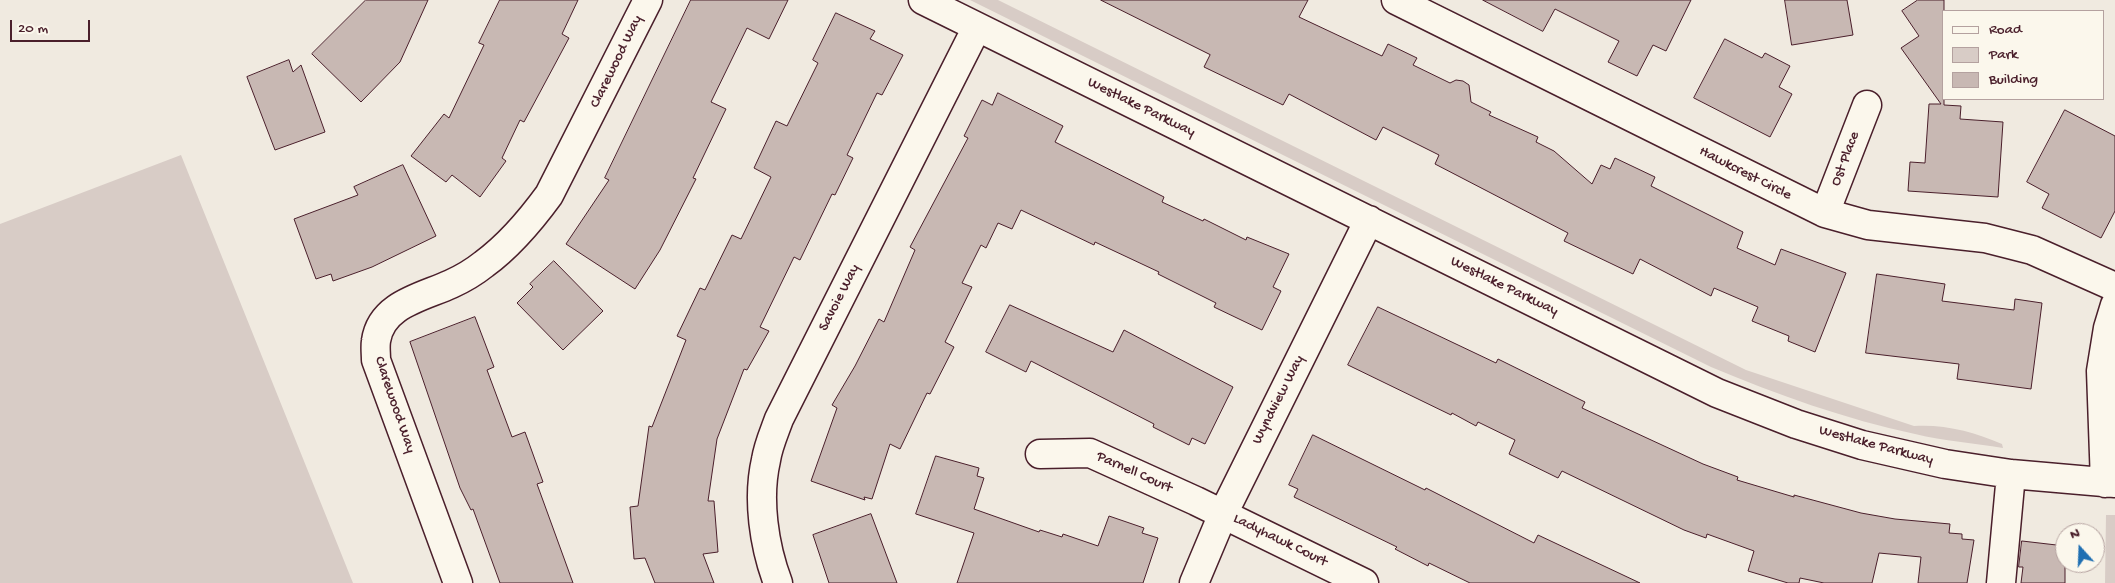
<!DOCTYPE html>
<html>
<head>
<meta charset="utf-8">
<style>
	body { margin:0 }
	#map { position:relative; width:2115px; height:583px; overflow:hidden; background:#f0eae0; font-family:"Gochi Hand",sans-serif }
	canvas { display:block }
	.legend { position:absolute; left:1942px; top:10px; width:162px; height:90px; box-sizing:border-box; background:#fbf7ec; border:1px solid #b4a19f; margin:0; padding:6px 9px; list-style:none; font-size:15px; color:#4a1f2b }
	.legend li { display:flex; align-items:center; gap:10px; height:25px }
	.legend b { width:25px; border:1px solid #b4a19f }
	.north { position:absolute; left:2055px; top:523px; width:50px; height:50px; box-sizing:border-box; background:#fbf7ec; border:1px solid #b4a19f; border-radius:50%; rotate:340deg; font-size:14px; font-weight:700; line-height:20px; text-align:center; color:#4a1f2b }
	.north::after { content:''; display:block; margin:auto; width:18px; height:22px; background:#1f6fb2; clip-path:polygon(50% 0,100% 100%,50% 72%,0 100%) }
	.scale { position:absolute; left:10px; top:20px; width:80px; height:22px; box-sizing:border-box; border:2px solid #4a1f2b; border-top:0; padding-left:6px; font-size:15px; line-height:18px; white-space:nowrap; color:#4a1f2b; -webkit-text-stroke:4px #fbf7ec; paint-order:stroke }
</style>
</head>
<body>
<div id="map">
<canvas width="2115" height="583"></canvas>
<ul class="legend">
<li><b style="height:6px;background:#fbf7ec"></b>Road</li>
<li><b style="height:14px;background:#d8ccc6"></b>Park</li>
<li><b style="height:14px;background:#c8b8b3"></b>Building</li>
</ul>
<div class="north">N</div>
<div class="scale">20 m</div>
</div>
<script>
const ctx = document.querySelector('canvas').getContext('2d');
ctx.lineJoin = 'round';
function fill(path, color) { ctx.fillStyle = color; ctx.fill(path, 'evenodd'); }
function stroke(path, color, width, dash) { ctx.strokeStyle = color; ctx.lineWidth = width; ctx.lineCap = dash ? 'butt' : 'round'; ctx.setLineDash(dash || []); ctx.stroke(path); }
function drawText(font, color, halo, rows, align = 'center') {
  ctx.font = font + ' "Gochi Hand",sans-serif'; ctx.lineWidth = 4; ctx.setLineDash([]); ctx.textBaseline = 'middle'; ctx.strokeStyle = halo; ctx.fillStyle = color; for (const [text, x, y, turn = 0] of rows) {
    ctx.save(); ctx.translate(x, y); ctx.rotate((+turn || 0) * Math.PI / 180); ctx.textAlign = isNaN(turn) ? turn : align; if (halo) ctx.strokeText(text, 0, 0); ctx.fillText(text, 0, 0); ctx.restore();
  }
}
const green = new Path2D(`
	M 970,0 L 998,0 L 1746,370 L 1914,426 C 1944,424 1975,432 2002,444 L 2003,448 C 1974,443 1944,441 1915,434 C 1845,419 1778,395 1711,367 Z
	M 181,155 L 353,583 L 0,583 L 0,224 Z
	M 2106,515 L 2115,515 L 2115,583 L 2105,583 Z`);
const building = new Path2D(`
	M 366,0 L 428,0 L 400,62 L 361,102 L 312,54 Z
	M 500,0 L 578,0 L 562,34 L 569,38 L 524,122 L 520,120 L 502,158 L 506,161 L 480,197 L 452,175 L 446,182 L 411,156 L 444,114 L 449,118 L 484,45 L 479,43 Z
	M 691,0 L 788,0 L 769,39 L 747,28 L 711,102 L 726,109 L 693,178 L 696,179 L 660,250 L 635,289 L 566,244 L 609,180 L 605,178 Z
	M 1101,0 L 1308,0 L 1299,17 L 1382,56 L 1388,44 L 1417,58 L 1413,65 L 1450,83 L 1456,80 L 1463,81 L 1469,85 L 1471,102 L 1491,112 L 1489,115 L 1538,137 L 1536,142 L 1554,151 L 1592,184 L 1601,165 L 1610,169 L 1615,158 L 1655,177 L 1651,186 L 1743,232 L 1737,248 L 1775,265 L 1781,249 L 1846,273 L 1815,352 L 1788,341 L 1789,336 L 1752,321 L 1758,307 L 1714,288 L 1711,296 L 1640,259 L 1633,274 L 1564,241 L 1568,233 L 1435,164 L 1439,155 L 1383,127 L 1376,140 L 1289,94 L 1283,105 L 1204,67 L 1210,55 Z
	M 1483,0 L 1691,0 L 1666,51 L 1653,45 L 1637,76 L 1608,62 L 1619,41 L 1555,9 L 1543,31 Z
	M 1785,0 L 1847,0 L 1853,35 L 1792,45 Z
	M 1918,0 L 1944,0 L 1944,105 L 1961,106 L 1960,119 L 2003,122 L 1998,197 L 1908,191 L 1910,162 L 1925,163 L 1929,104 L 1941,104 L 1901,48 L 1919,36 L 1902,11 Z
	M 836,13 L 875,31 L 870,39 L 903,55 L 882,95 L 877,93 L 847,155 L 853,158 L 835,195 L 832,194 L 800,260 L 794,257 L 760,327 L 769,331 L 747,370 L 744,369 L 717,439 L 708,501 L 714,501 L 718,552 L 703,554 L 714,583 L 655,583 L 645,558 L 634,559 L 630,507 L 638,506 L 649,426 L 652,427 L 686,340 L 677,336 L 700,288 L 705,290 L 732,235 L 741,239 L 771,177 L 754,168 L 776,121 L 787,126 L 818,63 L 813,60 Z
	M 1725,39 L 1762,58 L 1765,53 L 1790,66 L 1779,87 L 1792,94 L 1770,137 L 1694,98 Z
	M 289,60 L 293,72 L 301,65 L 325,132 L 275,150 L 247,77 Z
	M 998,93 L 1063,126 L 1055,142 L 1164,197 L 1162,202 L 1203,221 L 1204,219 L 1246,240 L 1247,237 L 1289,254 L 1273,287 L 1281,291 L 1262,330 L 1214,307 L 1216,303 L 1158,274 L 1159,272 L 1095,242 L 1094,245 L 1021,210 L 1012,229 L 998,223 L 986,248 L 981,245 L 962,283 L 972,287 L 945,342 L 954,347 L 930,394 L 927,393 L 900,449 L 890,444 L 872,499 L 864,497 L 865,500 L 811,481 L 837,408 L 832,405 L 855,366 L 879,319 L 884,322 L 915,250 L 910,247 L 968,138 L 964,136 L 982,100 L 992,105 Z
	M 2065,110 L 2115,136 L 2115,211 L 2101,238 L 2042,208 L 2049,194 L 2027,182 Z
	M 403,165 L 436,236 L 372,267 L 333,281 L 331,274 L 316,279 L 294,219 L 358,195 L 354,187 Z
	M 554,261 L 603,311 L 563,350 L 517,303 L 533,287 L 530,284 Z
	M 1877,274 L 1945,284 L 1942,301 L 2014,310 L 2015,299 L 2042,303 L 2031,389 L 1957,379 L 1959,364 L 1866,353 Z
	M 1010,305 L 1113,352 L 1124,330 L 1233,387 L 1205,444 L 1192,438 L 1189,445 L 1153,427 L 1154,424 L 1031,361 L 1026,372 L 986,352 Z
	M 1378,307 L 1496,363 L 1498,359 L 1585,402 L 1582,408 L 1703,464 L 1738,477 L 1737,480 L 1794,497 L 1794,495 L 1861,513 L 1895,519 L 1950,524 L 1949,533 L 1962,534 L 1962,539 L 1974,540 L 1967,583 L 1918,583 L 1921,557 L 1879,553 L 1872,583 L 1824,583 L 1800,578 L 1799,583 L 1788,583 L 1748,571 L 1754,551 L 1707,534 L 1706,538 L 1684,530 L 1562,471 L 1558,478 L 1509,454 L 1515,440 L 1478,422 L 1476,426 L 1452,413 L 1451,415 L 1348,365 Z
	M 475,317 L 494,367 L 487,370 L 512,437 L 525,432 L 543,482 L 537,484 L 573,583 L 500,583 L 473,509 L 471,510 L 460,488 L 410,342 Z
	M 1313,435 L 1425,490 L 1426,488 L 1534,543 L 1538,535 L 1640,583 L 1470,583 L 1429,563 L 1428,566 L 1395,549 L 1397,547 L 1294,497 L 1298,489 L 1289,485 Z
	M 936,456 L 979,468 L 977,476 L 984,478 L 974,509 L 1039,532 L 1040,530 L 1062,537 L 1063,534 L 1098,546 L 1109,516 L 1144,528 L 1142,533 L 1158,538 L 1143,583 L 957,583 L 974,533 L 916,514 Z
	M 871,514 L 897,583 L 829,583 L 813,535 Z
	M 2022,541 L 2065,546 L 2065,583 L 2021,583 L 2023,567 L 2019,567 Z`);
const minor = new Path2D(`
	M 923,0 L 1717,393 L 1796,424 L 1862,445 L 1945,464 L 2011,474 L 2115,483
	M 1396,0 L 1825,213 L 1868,225 L 1985,238 L 2032,250 L 2115,287
	M 1825,213 L 1867,105
	M 1040,454 L 1090,453 L 1196,501 L 1364,583
	M 2105,483 L 2101,371 L 2108,328 L 2115,305
	M 458,583 L 376,360 C 376,354 375,347 376,341 C 381,304 423,297 451,284 C 462,279 474,272 484,264 C 510,245 530,221 549,195 L 648,0
	M 778,583 C 764,546 757,499 766,460 C 768,446 774,433 779,419 L 977,27
	M 1194,583 L 1223,514 L 1369,220
	M 2001,583 L 2011,474`);
const streetNames = [
	["Clarewood Way",617,62,-64],
	["Westlake Parkway",1141,108,26],
	["Ost Place",1846,159,-69],
	["Hawkcrest Circle",1745,174,27],
	["Westlake Parkway",1504,287,26],
	["Savoie Way",840,298,-63],
	["Wyndview Way",1279,400,-63],
	["Clarewood Way",394,405,71],
	["Westlake Parkway",1876,446,15],
	["Parnell Court",1134,473,24],
	["Ladyhawk Court",1280,541,26]
];
fill(green, '#d8ccc6');
fill(building, '#c8b8b3');
stroke(building, '#4a1f2b', 1);
stroke(minor, '#4a1f2b', 31);
stroke(minor, '#fbf7ec', 28);
drawText('15px', '#4a1f2b', '#fbf7ec', streetNames);
</script>
</body>
</html>
